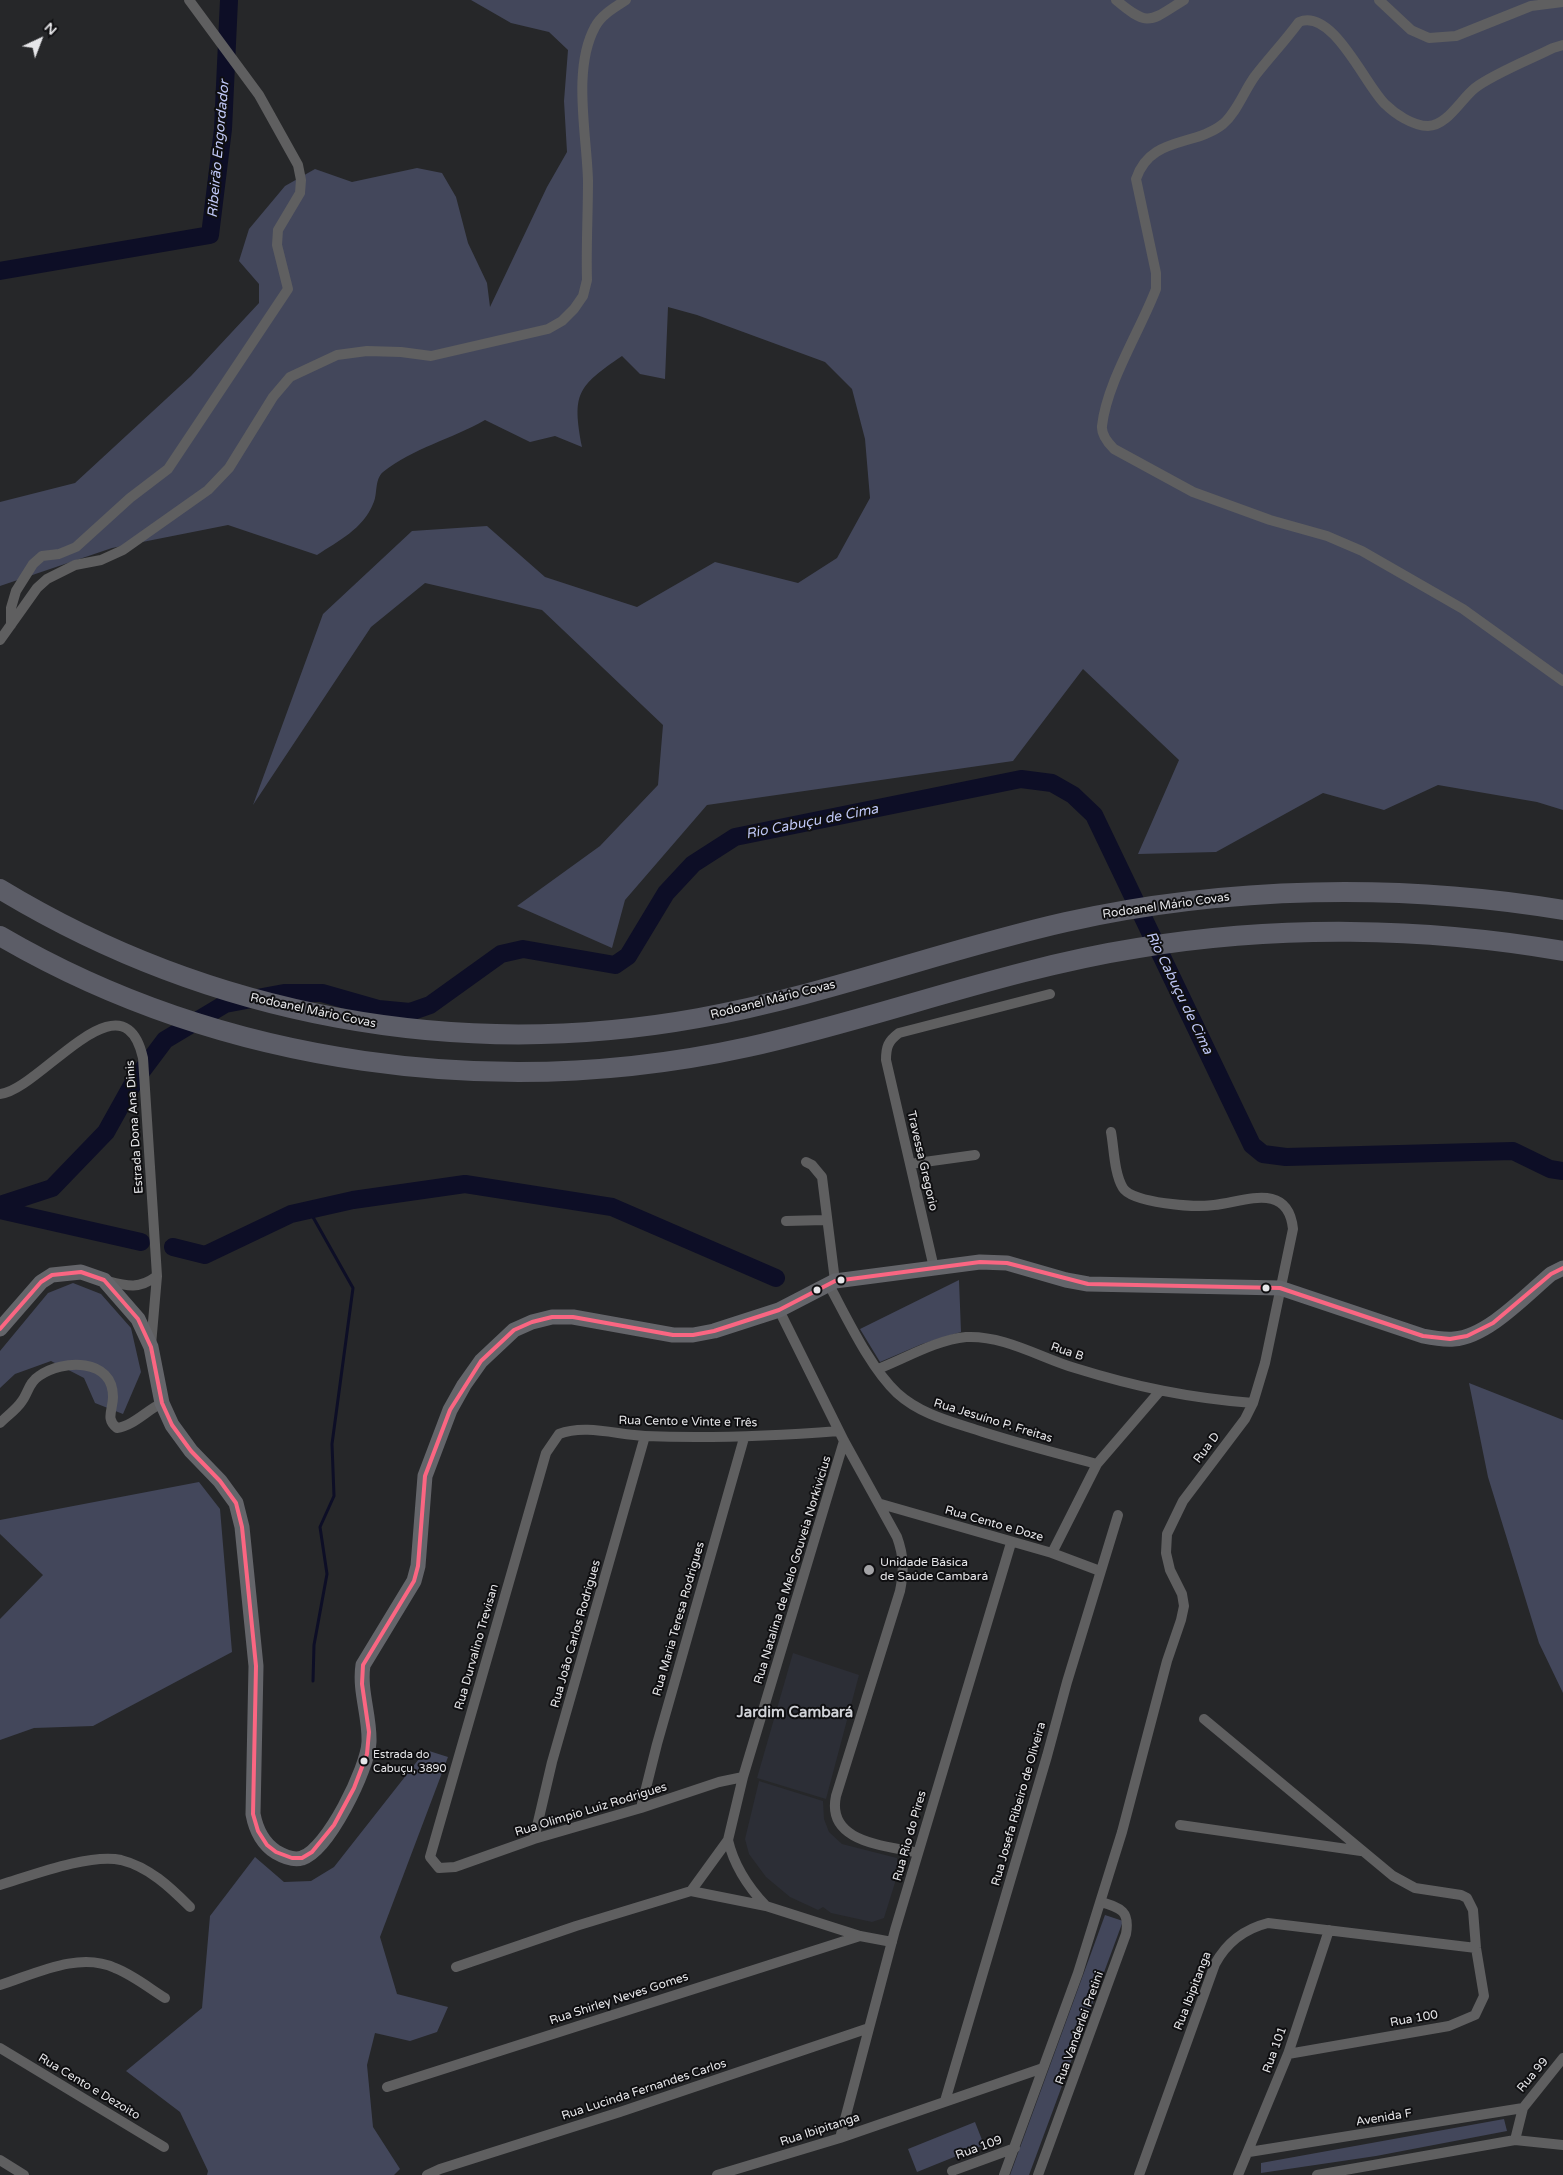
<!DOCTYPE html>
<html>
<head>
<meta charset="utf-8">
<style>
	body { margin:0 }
	#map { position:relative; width:1563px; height:2175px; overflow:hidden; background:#262729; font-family:"Varela Round",sans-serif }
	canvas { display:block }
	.north { position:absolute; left:15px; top:15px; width:50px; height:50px; -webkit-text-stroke:4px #0f0f11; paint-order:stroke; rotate:43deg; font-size:14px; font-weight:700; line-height:20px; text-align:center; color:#e6e6e9 }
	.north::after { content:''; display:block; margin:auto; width:18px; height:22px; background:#e6e6e9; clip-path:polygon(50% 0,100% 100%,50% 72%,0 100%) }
</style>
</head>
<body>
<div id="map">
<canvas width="1563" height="2175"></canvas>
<div class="north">N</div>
</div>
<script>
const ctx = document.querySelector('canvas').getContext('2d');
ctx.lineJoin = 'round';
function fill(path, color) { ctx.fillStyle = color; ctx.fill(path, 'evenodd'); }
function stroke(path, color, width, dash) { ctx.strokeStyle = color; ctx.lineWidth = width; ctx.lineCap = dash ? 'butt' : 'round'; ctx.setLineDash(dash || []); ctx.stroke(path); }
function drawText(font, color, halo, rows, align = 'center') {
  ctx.font = font + ' "Varela Round",sans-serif'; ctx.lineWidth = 4; ctx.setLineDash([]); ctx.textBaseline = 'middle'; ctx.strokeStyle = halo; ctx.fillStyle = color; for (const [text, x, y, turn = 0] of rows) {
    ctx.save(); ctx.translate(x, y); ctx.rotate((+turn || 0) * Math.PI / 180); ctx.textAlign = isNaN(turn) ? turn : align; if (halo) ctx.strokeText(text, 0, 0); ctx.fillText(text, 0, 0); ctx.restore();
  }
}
const built = new Path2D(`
	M 793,1653 L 859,1675 L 826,1799 L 757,1778 Z
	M 759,1781 L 823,1801 L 824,1819 L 829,1832 L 842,1844 L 897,1858 L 898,1873 L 884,1918 L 872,1922 L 831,1913 L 823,1907 L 818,1910 L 790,1897 L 766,1877 L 749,1854 L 745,1839 Z`);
const green = new Path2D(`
	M 471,0 L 1563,0 L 1563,810 L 1537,802 L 1438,785 L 1384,810 L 1323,793 L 1216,852 L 1138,854 L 1179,760 L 1083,669 L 1013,761 L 707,805 L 625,900 L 612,948 L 517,906 L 600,846 L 658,785 L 663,725 L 542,610 L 425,583 L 371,627 L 253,805 L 323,614 L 412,531 L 487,526 L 545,577 L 637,607 L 715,562 L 798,583 L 837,558 L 870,498 L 865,439 L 852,389 L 825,362 L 697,315 L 668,307 L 665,379 L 640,374 L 622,356 C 577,387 572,393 582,447 L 555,436 L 530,442 L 485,420 C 452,439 413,448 383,472 C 374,480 378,495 373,504 C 363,529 338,541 317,555 L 228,525 L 112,548 L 0,586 L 0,502 L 75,483 L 191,376 L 259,303 L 259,284 L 239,261 L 249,229 L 285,186 L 315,169 L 352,182 L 417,168 L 442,173 L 456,197 L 468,243 L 487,283 L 490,307 L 547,187 L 567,152 L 564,101 L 568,50 L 549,32 L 511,23 Z
	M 959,1280 L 961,1332 L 922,1344 L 880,1362 L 860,1329 Z
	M 73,1283 L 101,1294 L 131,1328 L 141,1372 L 123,1414 L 95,1403 L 84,1378 L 51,1361 L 15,1374 L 0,1388 L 0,1351 L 48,1293 Z
	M 1469,1383 L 1563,1420 L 1563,1693 L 1539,1643 L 1488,1477 Z
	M 199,1482 L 220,1509 L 232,1652 L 93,1726 L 34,1728 L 0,1740 L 0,1619 L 43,1575 L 0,1534 L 0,1520 Z
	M 426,1750 L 448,1757 L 380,1937 L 397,1994 L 448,2007 L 437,2032 L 410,2041 L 375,2033 L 367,2065 L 373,2127 L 400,2169 L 394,2175 L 207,2175 L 208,2171 L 180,2112 L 126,2071 L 202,2008 L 210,1916 L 255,1857 L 284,1882 L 311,1881 L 334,1867 Z
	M 1105,1915 L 1123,1921 L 1029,2175 L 1010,2175 Z
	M 1504,2119 L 1507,2131 L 1376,2156 L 1261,2173 L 1261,2163 Z
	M 975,2122 L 984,2145 L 917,2172 L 908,2149 Z`);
const stream = new Path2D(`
	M 309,1210 L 353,1288 L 332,1444 L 334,1496 L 320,1527 L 327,1574 L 314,1645 L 313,1681`);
const river = new Path2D(`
	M 0,271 L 210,235 L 223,129 L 229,0
	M 0,1205 L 52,1188 L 106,1132 L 135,1080 L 165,1040 L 225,1004 L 284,993 L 322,993 L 378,1009 L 410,1012 L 430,1005 L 501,954 L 523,949 L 615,965 L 628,956 L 666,893 L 693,864 L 735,837 L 1021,779 L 1052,783 L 1073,795 L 1094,815 L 1252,1145 L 1263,1154 L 1286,1157 L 1513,1151 L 1550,1169 L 1563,1171
	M 0,1210 L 141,1242
	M 173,1247 L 205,1255 L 291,1214 L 353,1200 L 465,1184 L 612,1207 L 776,1278`);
const street = new Path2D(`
	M 1116,0 C 1149,28 1150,21 1184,0
	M 1379,0 L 1411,30 L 1429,38 L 1456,36 L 1531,6 L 1563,2
	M 1563,45 L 1553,48 C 1531,59 1493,74 1475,88 C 1461,99 1447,126 1428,126 C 1413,126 1395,114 1385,104 C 1365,85 1333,8 1299,22 C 1285,41 1269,58 1255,76 C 1244,91 1237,112 1223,124 C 1194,147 1150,136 1136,179 L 1156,273 L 1156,289 C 1140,331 1107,382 1102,426 C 1101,435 1108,443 1114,449 L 1193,492 L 1270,520 L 1327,536 L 1362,551 L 1463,609 L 1563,681
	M 11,625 L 11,608 L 16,591 L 33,564 L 42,556 L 59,554 L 76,547 L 130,498 L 168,469 L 288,289 L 277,245 L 278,230 L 300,193 L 301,180 L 298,165 L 259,95 L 189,0
	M 0,640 L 37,588 L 47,579 L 75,565 L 101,560 L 123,550 L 208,490 L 229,468 L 273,397 L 290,377 L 337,355 L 367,351 L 401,352 L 431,356 L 548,329 L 562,321 L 574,309 L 583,296 L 587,280 C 586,248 588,214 588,181 C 587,136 572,69 595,27 C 601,15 615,7 626,0
	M 0,1094 C 39,1091 123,969 143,1058 L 157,1276 L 151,1345
	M 806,1162 L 812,1165 L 822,1177 L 835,1281
	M 910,1164 L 975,1155
	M 786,1221 L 825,1220
	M 934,1268 L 886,1060 C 886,1047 888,1041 899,1033 L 1050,994
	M 104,1280 C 127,1286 138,1290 157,1276
	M 828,1283 C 846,1316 870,1368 897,1393 C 921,1415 953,1422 983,1432 C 1021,1444 1059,1454 1097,1464
	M 779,1310 L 844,1441 L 897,1537 C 904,1556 904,1571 900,1591 L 836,1796 C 826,1843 885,1845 918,1853
	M 878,1369 C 906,1358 936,1340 966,1337 C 1004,1335 1041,1358 1075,1368 C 1136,1387 1189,1398 1253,1403
	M 0,1423 C 7,1416 17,1409 22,1401 C 28,1393 29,1382 39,1376 C 63,1359 113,1358 113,1397 C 113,1410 105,1419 117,1428 C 133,1426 147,1410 162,1403
	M 881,1504 L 1052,1553 L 1100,1571
	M 1052,1553 L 1097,1464 L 1159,1392
	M 1204,1719 L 1393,1876 L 1415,1888 L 1461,1895 L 1467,1898 L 1473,1910 L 1476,1948 L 1484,1996 L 1475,2015 L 1449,2026 L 1288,2054
	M 743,1777 L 719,1782 L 641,1808 L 534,1839 L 455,1867 L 439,1868 L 430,1857 L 546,1453 L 559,1434 C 585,1424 618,1435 645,1436 C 710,1439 774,1436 839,1431
	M 641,1808 L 657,1744 L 744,1438
	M 1180,1825 L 1361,1851
	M 534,1839 L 552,1762 L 645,1436
	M 728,1840 C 734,1866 748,1887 766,1906
	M 0,1885 C 30,1876 90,1853 121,1860 C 149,1867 170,1887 190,1907
	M 691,1891 L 766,1906 L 860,1936 L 892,1942
	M 456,1967 L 576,1926 L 691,1891 L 728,1840 L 743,1777 L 844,1441
	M 0,1985 C 35,1974 79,1951 115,1968 C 133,1975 149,1988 165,1998
	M 0,2048 L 164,2147
	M 387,2087 L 860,1936
	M 945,2101 L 1047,1756 L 1067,1682 L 1118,1515
	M 840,2138 L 895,1930 L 1011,1543
	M 1515,2140 L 1523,2108 L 1563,2058
	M 1249,2152 L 1523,2108
	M 0,2160 L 24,2175
	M 952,2171 L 1015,2148
	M 427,2175 L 440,2169 L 620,2112 L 869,2028
	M 717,2175 L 840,2138 L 1043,2068
	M 1004,2175 L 1078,1973 L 1122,1832 L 1167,1661 L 1181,1620 L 1184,1606 L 1182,1594 L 1170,1570 L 1166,1553 L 1167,1534 L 1183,1501 L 1245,1419 L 1253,1403 L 1265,1363 L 1293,1229 C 1288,1181 1244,1202 1214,1205 C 1196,1208 1132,1203 1123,1188 C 1114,1173 1114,1148 1111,1132
	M 1038,2175 L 1126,1934 C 1130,1911 1121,1908 1101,1902
	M 1139,2175 L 1215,1964 C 1227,1942 1244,1929 1268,1923 L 1476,1948
	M 1238,2175 L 1288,2054 L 1329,1930
	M 1317,2175 L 1515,2140 L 1563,2145`);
const secondary = new Path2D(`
	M 0,1329 L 41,1282 L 52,1275 L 81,1272 L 104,1280 L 138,1319 L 151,1347 L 162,1403 L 172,1425 L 191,1451 L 220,1481 L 236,1503 L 242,1527 L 256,1666 L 253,1814 C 256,1830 262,1843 276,1852 C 283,1856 293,1861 302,1858 C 328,1850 368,1768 369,1742 C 370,1716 359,1691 363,1665 L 414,1581 L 418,1566 L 425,1476 L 450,1410 L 464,1385 L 481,1361 L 514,1330 L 532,1322 L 552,1317 L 573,1317 L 673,1335 L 693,1335 L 714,1331 L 779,1310 L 835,1281 L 980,1262 L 1007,1263 L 1066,1280 L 1088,1284 L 1280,1288 L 1423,1336 C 1433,1338 1443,1340 1454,1339 C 1487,1337 1526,1295 1551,1274 L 1563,1268`);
const highway = new Path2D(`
	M 0,889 C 210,1016 456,1062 699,1018 C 823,996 942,950 1066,922 C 1226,886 1401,883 1563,910
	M 0,936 C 223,1066 497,1102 748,1047 C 879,1018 1005,969 1138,948 C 1277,925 1424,927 1563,951`);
const bus1 = new Path2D(`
	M 0,1329 L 41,1282 L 52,1275 L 81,1272 L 104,1280 L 138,1319 L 151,1347 L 162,1403 L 172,1425 L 191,1451 L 220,1481 L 236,1503 L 242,1527 L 256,1666 L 253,1814 L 258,1831 L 267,1845 L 276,1852 L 292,1858 L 302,1858 L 312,1852 L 334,1825 L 354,1788 L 367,1754 L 369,1732 L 362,1684 L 363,1665 L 414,1581 L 418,1566 L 425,1476 L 450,1410 L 481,1361 L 514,1330 L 532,1322 L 552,1317 L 573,1317 L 673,1335 L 693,1335 L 714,1331 L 779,1310 L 835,1281 L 980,1262 L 1007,1263 L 1088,1284 L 1280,1288 L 1423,1336 L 1450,1339 L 1467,1336 L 1493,1323 L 1551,1274 L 1563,1268`);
const markers = [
	[841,1280,4.5,"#e6e6e9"],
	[1266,1288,4.5,"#e6e6e9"],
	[817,1290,4.5,"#e6e6e9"],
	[869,1570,6,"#a3a3a6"],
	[364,1761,4.5,"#e6e6e9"]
];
const busNames = [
	["Estrada do",373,1755],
	["Cabuçu, 3890",373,1769]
];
const streetNames = [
	["Rodoanel Mário Covas",1166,906,-8],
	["Rodoanel Mário Covas",773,1000,-14],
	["Rodoanel Mário Covas",313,1011,12],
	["Estrada Dona Ana Dinis",135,1127,-94],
	["Travessa Gregorio",922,1161,77],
	["Rua B",1067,1352,19],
	["Rua Jesuíno P. Freitas",993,1421,17],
	["Rua Cento e Vinte e Três",688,1422,1],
	["Rua D",1207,1448,-53],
	["Rua Cento e Doze",994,1524,16],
	["Rua Natalina de Melo Gouveia Norkivicius",793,1570,-73],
	["Rua Maria Teresa Rodrigues",679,1619,-74],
	["Rua João Carlos Rodrigues",576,1634,-74],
	["Rua Durvalino Trevisan",477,1647,-74],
	["Rua Josefa Ribeiro de Oliveira",1019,1804,-74],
	["Rua Olimpio Luiz Rodrigues",591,1810,-17],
	["Rua Rio do Pires",910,1836,-74],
	["Rua Ibipitanga",1193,1991,-69],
	["Rua Shirley Neves Gomes",619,1999,-18],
	["Rua 100",1414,2019,-10],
	["Rua Vanderlei Pretini",1080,2028,-70],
	["Rua 101",1275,2050,-70],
	["Rua 99",1533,2075,-50],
	["Rua Cento e Dezoito",89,2087,31],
	["Rua Lucinda Fernandes Carlos",644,2090,-18],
	["Avenida F",1384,2118,-9],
	["Rua Ibipitanga",820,2130,-18],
	["Rua 109",979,2148,-20]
];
const poiNames = [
	["Unidade Básica",880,1563],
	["de Saúde Cambará",880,1577]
];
const waterNames = [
	["Ribeirão Engordador",219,149,-85],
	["Rio Cabuçu de Cima",812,822,-11],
	["Rio Cabuçu de Cima",1179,993,64]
];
const quarterNames = [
	["Jardim Cambará",795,1713]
];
fill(built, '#2c2e36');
fill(green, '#43475b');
stroke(stream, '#0d0e26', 3);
stroke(river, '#0d0e26', 18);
stroke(street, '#5f5f60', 10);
stroke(secondary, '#64656a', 15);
stroke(highway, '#5c5d67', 20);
stroke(bus1, '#fa6682', 4);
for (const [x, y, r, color] of markers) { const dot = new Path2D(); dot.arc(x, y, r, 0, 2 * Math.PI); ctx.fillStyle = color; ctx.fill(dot); stroke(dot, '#0f0f11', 2); }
drawText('11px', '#e6e6e9', '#0f0f11', busNames, 'left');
drawText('12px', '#e6e6e9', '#0f0f11', streetNames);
drawText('12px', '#e6e6e9', '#0f0f11', poiNames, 'left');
drawText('italic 14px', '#bfc7f6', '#0f0f11', waterNames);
drawText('bold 15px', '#d1d3d8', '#0f0f11', quarterNames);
</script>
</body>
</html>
